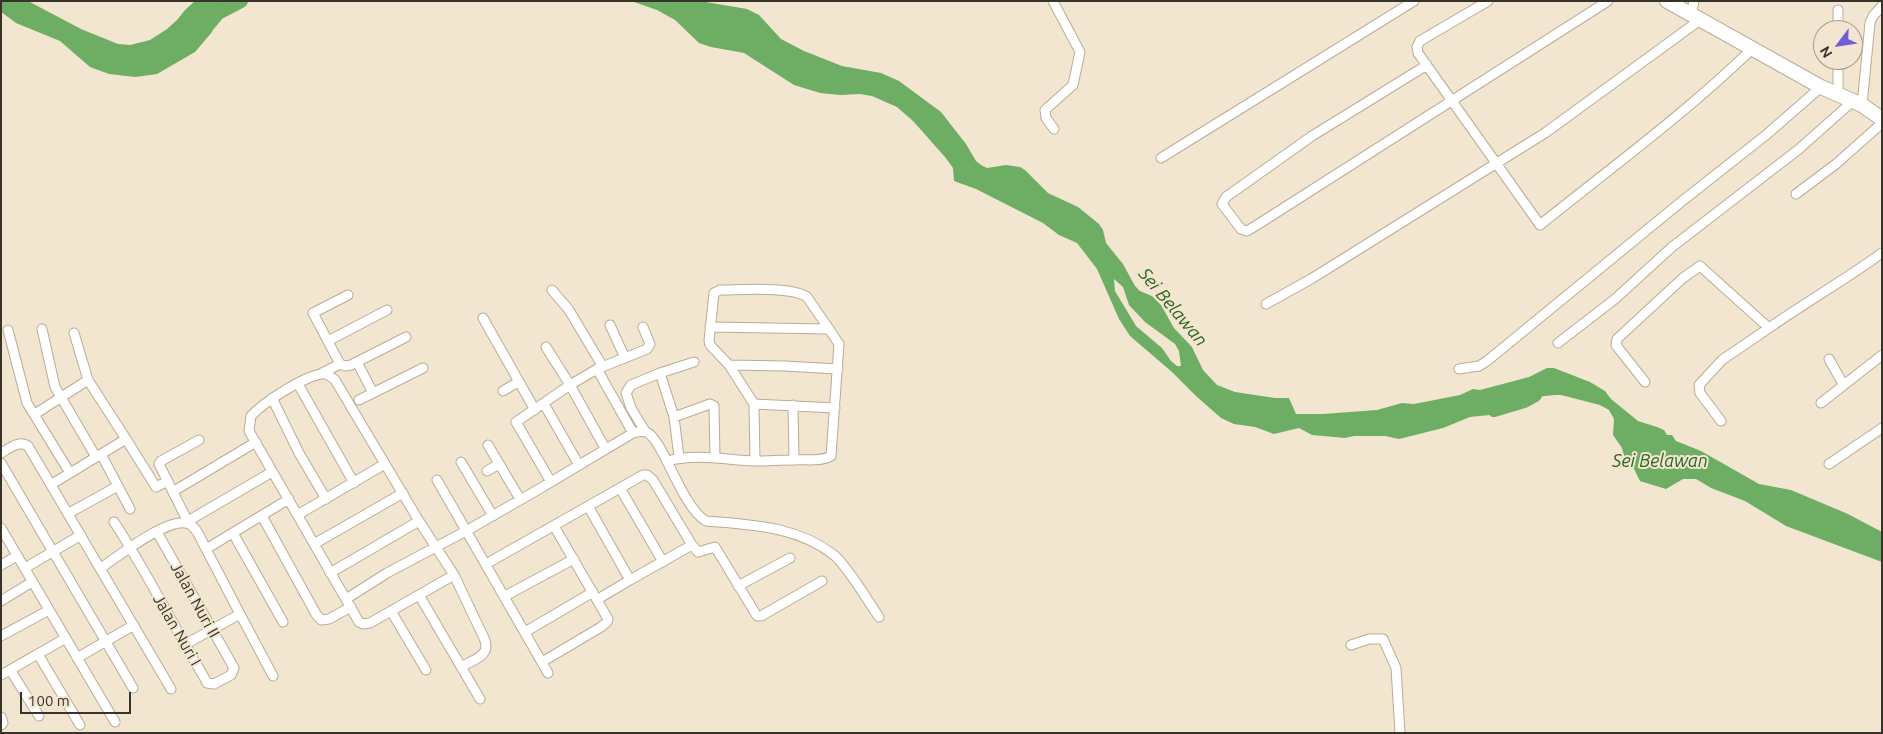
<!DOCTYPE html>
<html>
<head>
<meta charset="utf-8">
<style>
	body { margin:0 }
	#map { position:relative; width:1883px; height:734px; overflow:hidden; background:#f3e6d0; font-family:Ubuntu,sans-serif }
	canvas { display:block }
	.frame { position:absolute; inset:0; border:2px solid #38332a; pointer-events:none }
	.north { position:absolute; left:1813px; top:20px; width:50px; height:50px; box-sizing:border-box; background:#f3e6d0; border:1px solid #a89e8e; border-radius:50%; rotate:239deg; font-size:14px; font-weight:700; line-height:20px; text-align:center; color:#38332a }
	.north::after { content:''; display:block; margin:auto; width:18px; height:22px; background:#6f5ed8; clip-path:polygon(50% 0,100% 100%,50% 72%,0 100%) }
	.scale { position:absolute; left:20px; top:692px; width:111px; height:22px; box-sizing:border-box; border:2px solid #38332a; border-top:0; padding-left:6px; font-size:15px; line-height:18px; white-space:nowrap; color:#38332a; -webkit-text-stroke:4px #f3e6d0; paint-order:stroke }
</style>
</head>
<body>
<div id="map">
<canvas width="1883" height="734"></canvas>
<div class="frame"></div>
<div class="north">N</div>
<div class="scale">100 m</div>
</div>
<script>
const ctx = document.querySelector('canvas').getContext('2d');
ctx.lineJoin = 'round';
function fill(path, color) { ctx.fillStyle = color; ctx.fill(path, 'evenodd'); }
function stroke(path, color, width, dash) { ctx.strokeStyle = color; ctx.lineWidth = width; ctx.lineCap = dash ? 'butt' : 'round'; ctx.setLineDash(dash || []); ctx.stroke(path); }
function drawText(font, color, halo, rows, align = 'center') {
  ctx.font = font + ' Ubuntu,sans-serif'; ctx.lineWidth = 4; ctx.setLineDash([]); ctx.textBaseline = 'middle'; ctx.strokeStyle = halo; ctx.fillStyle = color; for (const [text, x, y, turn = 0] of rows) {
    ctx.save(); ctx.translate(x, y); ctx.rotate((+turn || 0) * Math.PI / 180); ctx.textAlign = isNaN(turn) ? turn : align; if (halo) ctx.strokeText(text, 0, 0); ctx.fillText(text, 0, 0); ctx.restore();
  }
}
const water = new Path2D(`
	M 1,1 L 28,1 L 81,29 L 118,44 L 130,45 L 150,40 L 167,29 L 177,20 L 185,10 L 195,1 L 236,1 L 219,14 L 212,32 L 195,52 L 157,74 L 135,77 L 109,74 L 90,67 L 60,41 L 16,23 L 1,12 Z
	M 631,1 L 700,1 L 747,9 L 759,15 L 781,39 L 804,51 L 842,66 L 881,73 L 899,81 L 941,112 L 966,144 L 976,161 L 981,165 L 987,168 L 1006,165 L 1020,167 L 1025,170 L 1048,193 L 1078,207 L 1099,224 L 1103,230 L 1106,243 L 1123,264 L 1135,286 L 1140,291 L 1152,296 L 1161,305 L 1174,328 L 1192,347 L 1203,370 L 1217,385 L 1235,392 L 1275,398 L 1289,398 L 1296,414 L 1323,414 L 1377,410 L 1402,403 L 1414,404 L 1460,395 L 1473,389 L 1480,390 L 1529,377 L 1547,368 L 1554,368 L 1590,382 L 1605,391 L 1611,399 L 1638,421 L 1657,427 L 1664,430 L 1667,435 L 1672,435 L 1676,441 L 1701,451 L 1759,484 L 1791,490 L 1848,514 L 1882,532 L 1882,562 L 1786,526 L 1745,501 L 1711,488 L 1696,479 L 1683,479 L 1666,489 L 1640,481 L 1634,469 L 1624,456 L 1622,448 L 1613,435 L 1614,419 L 1609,410 L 1600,405 L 1561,395 L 1555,395 L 1535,397 L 1524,403 L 1515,403 L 1499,414 L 1470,417 L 1443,428 L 1399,439 L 1385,436 L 1354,436 L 1345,438 L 1312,435 L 1299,428 L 1274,434 L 1255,427 L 1234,424 L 1221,418 L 1196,396 L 1172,372 L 1130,336 L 1119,319 L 1097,269 L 1077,243 L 1059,235 L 1043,223 L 976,189 L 954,181 L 953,168 L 945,157 L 913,121 L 897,107 L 872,96 L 860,94 L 840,95 L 820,93 L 794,85 L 744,53 L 711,47 L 699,43 L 675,20 L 657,10 ZM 1114,279 L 1123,287 L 1129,305 L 1145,322 L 1175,344 L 1179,351 L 1181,366 L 1177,366 L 1171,361 L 1162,348 L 1136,326 L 1115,291 Z`);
const river = new Path2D(`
	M 208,25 L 218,13 L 241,1
	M 1494,410 L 1524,401 L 1535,395`);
const street = new Path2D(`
	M 1053,1 L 1080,52 L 1073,85 L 1045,110 L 1046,118 L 1054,129
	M 1488,1 L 1420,41 L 1417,47 L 1418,53 L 1540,225 C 1612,167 1686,113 1752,49
	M 1838,10 L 1838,30
	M 1691,16 L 1694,1
	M 1838,60 L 1838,93
	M 1427,65 L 1312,136 L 1226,197 L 1222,204 L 1241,229 L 1247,231 L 1257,225 L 1608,1
	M 1862,105 L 1870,23 L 1873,16 L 1882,6
	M 1161,158 L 1414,1
	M 1796,194 L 1836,164 L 1882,123
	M 552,290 L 569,310 L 603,367
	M 1266,304 L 1311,279 L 1545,133 L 1700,20
	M 483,318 L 535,410
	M 610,325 L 625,358
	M 42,329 L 55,387 L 96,457
	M 8,330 L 27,403 L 70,473
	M 328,341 L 387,310
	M 1558,343 L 1615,299 L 1672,247 L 1799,149 L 1853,101
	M 546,347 L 570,385 L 605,448
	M 1829,359 L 1843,384
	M 357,362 L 373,393 L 359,400
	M 340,364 L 345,366 L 351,365 L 406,337
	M 729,365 L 784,366 L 838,369
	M 597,369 L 633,433
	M 1459,369 L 1479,366 L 1487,361 L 1681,202 L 1766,135 L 1821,87
	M 322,373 L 340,364 L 313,313 L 348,295
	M 660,373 L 694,362
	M 1645,382 L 1619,349 L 1616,345 L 1617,339 L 1683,278 L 1700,266 L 1769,328 C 1806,302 1845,280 1882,253
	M 298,384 L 354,483
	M 503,391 L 518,382
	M 373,393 L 423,368
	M 272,398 L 299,453 L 326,499
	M 1821,403 L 1882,355
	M 544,404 L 579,465
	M 754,404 L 835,408
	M 793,405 L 794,460
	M 35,414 L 88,380
	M 674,417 L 710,404 L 714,406 L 715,457
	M 1721,421 L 1700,393 L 1699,385 L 1722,360 L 1769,328
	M 645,431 L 631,408 L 626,393 L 631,385 L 660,373 L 674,417 L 679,457
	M 126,439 L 156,487 L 168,481
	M 488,445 L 520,499
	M 1,453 C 10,448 19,440 28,446 L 171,689
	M 101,454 L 130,509
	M 667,461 C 696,453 726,460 755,461 C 768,461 781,460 793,460 C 805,459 821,462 831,456 L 839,344 L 829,329 L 710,327
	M 755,461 L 754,404 L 729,365 L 710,345 L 709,341 L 714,293 L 720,290 C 741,290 791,286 807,297 L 829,329
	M 461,462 L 493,516
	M 1,463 L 133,688
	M 1829,464 L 1882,428
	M 487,471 L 499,464
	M 437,480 L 548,673
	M 551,482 L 516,422 L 570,385 L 597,369 L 647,349 L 650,344 L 643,327
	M 52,484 L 126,439 L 88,380 L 74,333
	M 620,488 L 663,562
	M 174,491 L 256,442
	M 588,506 L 630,580 L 598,599
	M 69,513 L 118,486
	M 299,514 L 385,464
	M 262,516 L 316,614 L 321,620 L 329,619 L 351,607
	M 188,521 L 272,472
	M 114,522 C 147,572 174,627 205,679 L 207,683 L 214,684 L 231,675 L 234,668 L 157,532
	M 189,524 L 159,464 L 161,461 L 199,440
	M 1,528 L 115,722
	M 233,533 L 283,622
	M 314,544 L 403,493
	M 692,545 L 698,552 L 715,547 L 757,616 L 761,616 L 822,581
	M 486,564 L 643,475 L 647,475 L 653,480 L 692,545 L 630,580
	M 1,565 L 17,556
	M 25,568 L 81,535
	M 101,568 C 117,557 170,515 189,524 C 197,527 202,542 206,549 L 289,499
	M 330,573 L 419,521
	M 454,575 L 370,623 L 363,624 L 359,622 L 249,431 L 251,416 C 264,402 301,378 321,374 C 327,373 330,376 335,380 L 419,521 L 454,575 L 484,638 C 492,656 474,659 461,667
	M 738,586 L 790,558
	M 419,595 L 480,699
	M 505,596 L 574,559
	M 346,599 L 387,573 L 466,531 L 534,492 L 633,433 C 638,432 643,430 648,433 C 653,436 657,443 660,448 C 671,467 688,511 706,521 C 751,525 797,526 834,555 C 848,567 868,601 879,617
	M 1,601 L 32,582
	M 391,611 L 426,670
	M 240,614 L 273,676
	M 525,632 L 593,592
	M 1,636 L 49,610
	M 184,645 L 240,614 L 206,549
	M 1351,645 L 1369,639 L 1383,639 L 1396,668 L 1400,733
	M 38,654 L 80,725
	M 77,658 L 134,625
	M 542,662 L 601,627 L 607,622 L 608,619 L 554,526
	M 11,671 L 39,716
	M 1,675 L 66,638
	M 1,717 L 3,723 L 1,725`);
const primary = new Path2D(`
	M 1667,1 L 1821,87 L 1862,105 L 1882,119`);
const streetNames = [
	["Jalan Nuri II",195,600,61],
	["Jalan Nuri I",177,630,60]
];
const waterNames = [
	["Sei Belawan",1173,307,50],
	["Sei Belawan",1660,461]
];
fill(water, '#6ead64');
stroke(river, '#6ead64', 14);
stroke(street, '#b9ac97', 11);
stroke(primary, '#b9ac97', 16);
stroke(street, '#fff', 9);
stroke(primary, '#fff', 14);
drawText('16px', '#38332a', '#f3e6d0', streetNames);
drawText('italic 18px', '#28651e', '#f3e6d0', waterNames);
</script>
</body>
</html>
